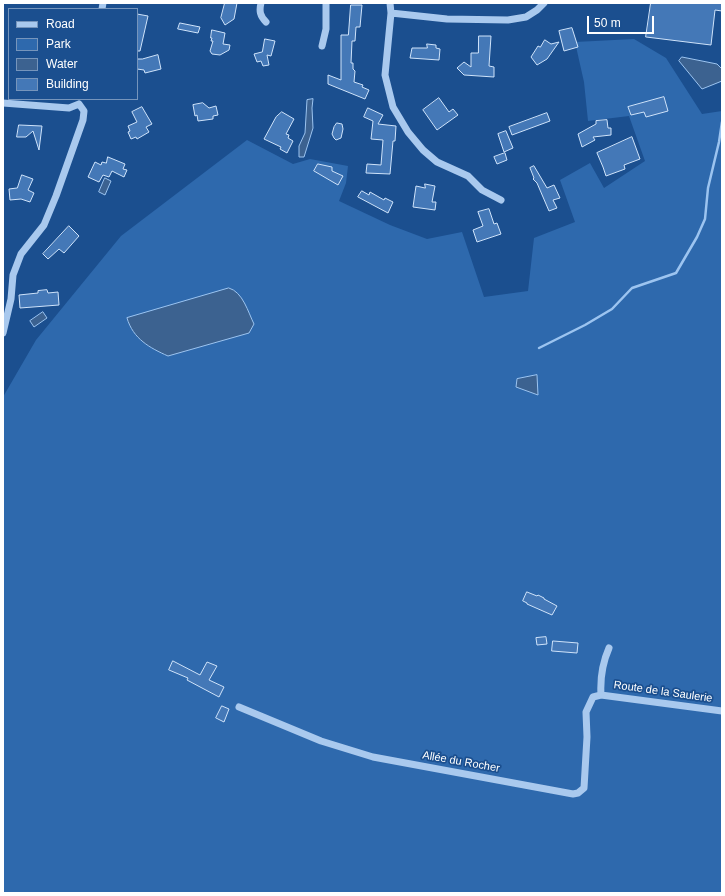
<!DOCTYPE html>
<html>
<head>
<meta charset="utf-8">
<style>
	body { margin:0 }
	#map { position:relative; width:725px; height:896px; overflow:hidden; background:#1b4f8f; font-family:Arial,sans-serif }
	canvas { display:block }
	.frame { position:absolute; inset:0; border:4px solid #fff; pointer-events:none }
	.legend { position:absolute; left:8px; top:8px; width:130px; height:92px; box-sizing:border-box; background:#1b4f8f; border:1px solid #7695bc; margin:0; padding:5px 7px; list-style:none; font-size:12px; color:#fff }
	.legend li { display:flex; align-items:center; gap:8px; height:20px }
	.legend b { width:20px; border:1px solid #7695bc }
	.scale { position:absolute; left:587px; top:16px; width:67px; height:18px; box-sizing:border-box; border:2px solid #fff; border-top:0; padding-left:5px; font-size:12px; line-height:14px; white-space:nowrap; color:#fff; -webkit-text-stroke:3px #1b4f8f; paint-order:stroke }
</style>
</head>
<body>
<div id="map">
<canvas width="725" height="896"></canvas>
<div class="frame"></div>
<ul class="legend">
<li><b style="height:5px;background:#a9c9ee"></b>Road</li>
<li><b style="height:11px;background:#2e69ad"></b>Park</li>
<li><b style="height:11px;background:#3c6290"></b>Water</li>
<li><b style="height:11px;background:#4478b7"></b>Building</li>
</ul>
<div class="scale">50 m</div>
</div>
<script>
const ctx = document.querySelector('canvas').getContext('2d');
ctx.lineJoin = 'round';
function fill(path, color) { ctx.fillStyle = color; ctx.fill(path, 'evenodd'); }
function stroke(path, color, width, dash) { ctx.strokeStyle = color; ctx.lineWidth = width; ctx.lineCap = dash ? 'butt' : 'round'; ctx.setLineDash(dash || []); ctx.stroke(path); }
function drawText(font, color, halo, rows, align = 'center') {
  ctx.font = font + ' Arial,sans-serif'; ctx.lineWidth = 3.5; ctx.setLineDash([]); ctx.textBaseline = 'middle'; ctx.strokeStyle = halo; ctx.fillStyle = color; for (const [text, x, y, turn = 0] of rows) {
    ctx.save(); ctx.translate(x, y); ctx.rotate((+turn || 0) * Math.PI / 180); ctx.textAlign = isNaN(turn) ? turn : align; if (halo) ctx.strokeText(text, 0, 0); ctx.fillText(text, 0, 0); ctx.restore();
  }
}
const green = new Path2D(`
	M 634,39 L 666,58 L 702,114 L 722,111 L 722,893 L 3,893 L 3,397 L 36,340 L 121,236 L 247,140 L 293,164 L 310,159 L 348,166 L 346,183 L 339,201 L 390,225 L 427,239 L 462,232 L 484,297 L 528,291 L 534,238 L 575,222 L 560,180 L 590,163 L 604,188 L 645,161 L 629,116 L 588,121 L 584,82 L 575,42 Z`);
const water = new Path2D(`
	M 682,57 L 717,64 L 722,69 L 722,81 L 702,89 L 679,61 Z
	M 313,99 L 312,108 L 313,128 L 304,157 L 299,157 L 299,146 L 305,133 L 307,100 Z
	M 105,178 L 111,181 L 105,195 L 99,192 Z
	M 229,288 C 243,292 248,312 254,324 L 249,333 L 168,356 C 150,348 133,339 127,318 Z
	M 43,312 L 47,318 L 34,327 L 30,321 Z
	M 537,375 L 538,395 L 516,387 L 517,379 Z`);
const stream = new Path2D(`
	M 539,348 L 585,325 L 612,309 L 632,288 L 676,273 L 697,237 L 705,219 L 708,188 L 719,142 L 722,122`);
const building = new Path2D(`
	M 225,3 L 237,3 L 234,19 L 225,25 L 221,18 Z
	M 651,3 L 722,3 L 722,11 L 715,10 L 711,45 L 646,37 Z
	M 351,5 L 362,5 L 360,27 L 356,27 L 355,41 L 352,41 L 351,63 L 353,63 L 353,69 L 355,71 L 354,82 L 363,85 L 362,87 L 369,90 L 365,99 L 328,84 L 328,75 L 341,80 L 341,35 L 348,35 Z
	M 137,14 L 148,16 L 140,51 L 137,51 Z
	M 180,23 L 200,27 L 198,33 L 178,29 Z
	M 572,28 L 578,47 L 564,51 L 559,31 Z
	M 212,30 L 225,33 L 223,44 L 230,45 L 229,50 L 220,55 L 212,54 L 210,51 L 213,41 L 211,41 L 212,38 L 211,38 Z
	M 479,36 L 491,36 L 489,66 L 494,67 L 494,77 L 464,75 L 457,68 L 464,62 L 471,67 L 471,53 L 478,53 Z
	M 265,39 L 275,41 L 271,56 L 267,55 L 269,65 L 263,66 L 261,61 L 257,62 L 254,54 L 262,52 Z
	M 545,40 L 551,44 L 559,42 L 547,59 L 537,65 L 531,57 L 538,46 L 540,47 Z
	M 427,44 L 436,45 L 436,48 L 440,49 L 439,60 L 410,58 L 412,48 L 427,48 Z
	M 158,55 L 161,69 L 145,73 L 144,70 L 137,69 L 137,59 L 142,59 Z
	M 664,97 L 668,111 L 646,117 L 644,112 L 631,115 L 628,107 Z
	M 439,98 L 449,112 L 453,109 L 458,115 L 437,130 L 423,110 Z
	M 203,103 L 209,108 L 216,106 L 218,115 L 213,116 L 213,119 L 198,121 L 197,115 L 195,116 L 193,105 Z
	M 142,107 L 152,124 L 146,127 L 149,132 L 137,139 L 136,137 L 131,139 L 128,132 L 130,131 L 128,126 L 137,122 L 132,112 Z
	M 368,108 L 383,115 L 378,124 L 396,126 L 395,141 L 393,141 L 390,174 L 366,173 L 367,164 L 381,165 L 383,140 L 371,139 L 373,121 L 364,117 Z
	M 282,112 L 294,119 L 286,134 L 289,135 L 288,138 L 293,141 L 287,153 L 280,149 L 281,147 L 264,139 L 276,117 Z
	M 547,113 L 550,121 L 512,135 L 509,127 Z
	M 607,120 L 608,128 L 611,128 L 611,135 L 593,137 L 595,140 L 582,147 L 578,134 L 596,124 L 596,121 Z
	M 337,123 L 342,124 L 343,129 L 341,138 L 336,140 L 334,138 L 332,134 L 334,127 Z
	M 19,125 L 42,126 L 39,150 L 33,131 L 26,137 L 17,137 Z
	M 506,131 L 513,148 L 504,152 L 498,134 Z
	M 632,137 L 640,159 L 624,165 L 625,169 L 606,176 L 603,167 L 597,153 Z
	M 505,153 L 507,160 L 497,164 L 494,157 Z
	M 108,157 L 125,164 L 123,169 L 127,170 L 124,177 L 112,171 L 109,177 L 103,175 L 99,182 L 88,177 L 95,162 L 101,165 L 102,162 L 106,163 Z
	M 318,164 L 332,167 L 332,171 L 343,176 L 338,185 L 314,171 Z
	M 534,166 L 547,188 L 554,185 L 560,198 L 553,200 L 557,208 L 549,211 L 537,183 L 533,179 L 534,178 L 530,168 Z
	M 22,175 L 33,179 L 28,190 L 34,193 L 30,202 L 21,199 L 10,200 L 9,189 L 17,188 Z
	M 425,184 L 435,186 L 432,202 L 436,202 L 435,210 L 413,207 L 416,186 L 425,188 Z
	M 362,191 L 369,195 L 370,192 L 384,200 L 385,198 L 393,202 L 388,213 L 358,197 Z
	M 489,209 L 494,224 L 497,223 L 501,234 L 477,242 L 473,230 L 483,226 L 478,212 Z
	M 69,226 L 79,236 L 64,253 L 59,249 L 48,259 L 43,254 Z
	M 47,290 L 48,293 L 58,292 L 59,305 L 20,308 L 19,295 L 38,293 L 38,291 Z
	M 527,592 L 537,596 L 538,595 L 544,598 L 544,599 L 557,606 L 552,615 L 527,604 L 527,603 L 523,601 Z
	M 546,637 L 547,644 L 537,645 L 536,638 Z
	M 553,641 L 578,643 L 577,653 L 552,651 Z
	M 173,661 L 200,675 L 207,662 L 217,666 L 209,680 L 224,687 L 219,697 L 187,680 L 188,678 L 169,670 Z
	M 222,706 L 229,709 L 224,722 L 216,718 Z`);
const minor = new Path2D(`
	M 261,3 C 259,11 260,16 266,22
	M 390,3 L 391,13 L 385,75 L 393,107 L 408,132 L 423,150 L 437,162 L 468,176 L 482,190 L 501,200
	M 102,9 L 103,3
	M 391,13 L 447,19 L 508,20 L 526,17 L 537,10 L 544,3
	M 322,46 L 326,29 L 326,3
	M 3,103 L 69,108 L 79,104
	M 3,333 L 11,299 L 13,275 L 21,254 L 44,225 L 56,196 L 83,120 L 84,111 L 79,104
	M 609,648 C 602,664 600,678 601,695 L 722,711
	M 239,707 L 321,741 L 373,757 L 573,794 L 578,793 L 584,788 L 587,737 L 586,712 L 593,697 L 601,695`);
const streetNames = [
	["Route de la Saulerie",663,692,8],
	["Allée du Rocher",461,762,10]
];
fill(green, '#2e69ad');
fill(water, '#3c6290');
stroke(water, '#9cc4f0', 1);
stroke(stream, '#9cc4f0', 2.5);
fill(building, '#4478b7');
stroke(building, '#cfe3fa', 1);
stroke(minor, '#a9c9ee', 7);
drawText('11px', '#fff', '#1b4f8f', streetNames);
</script>
</body>
</html>
